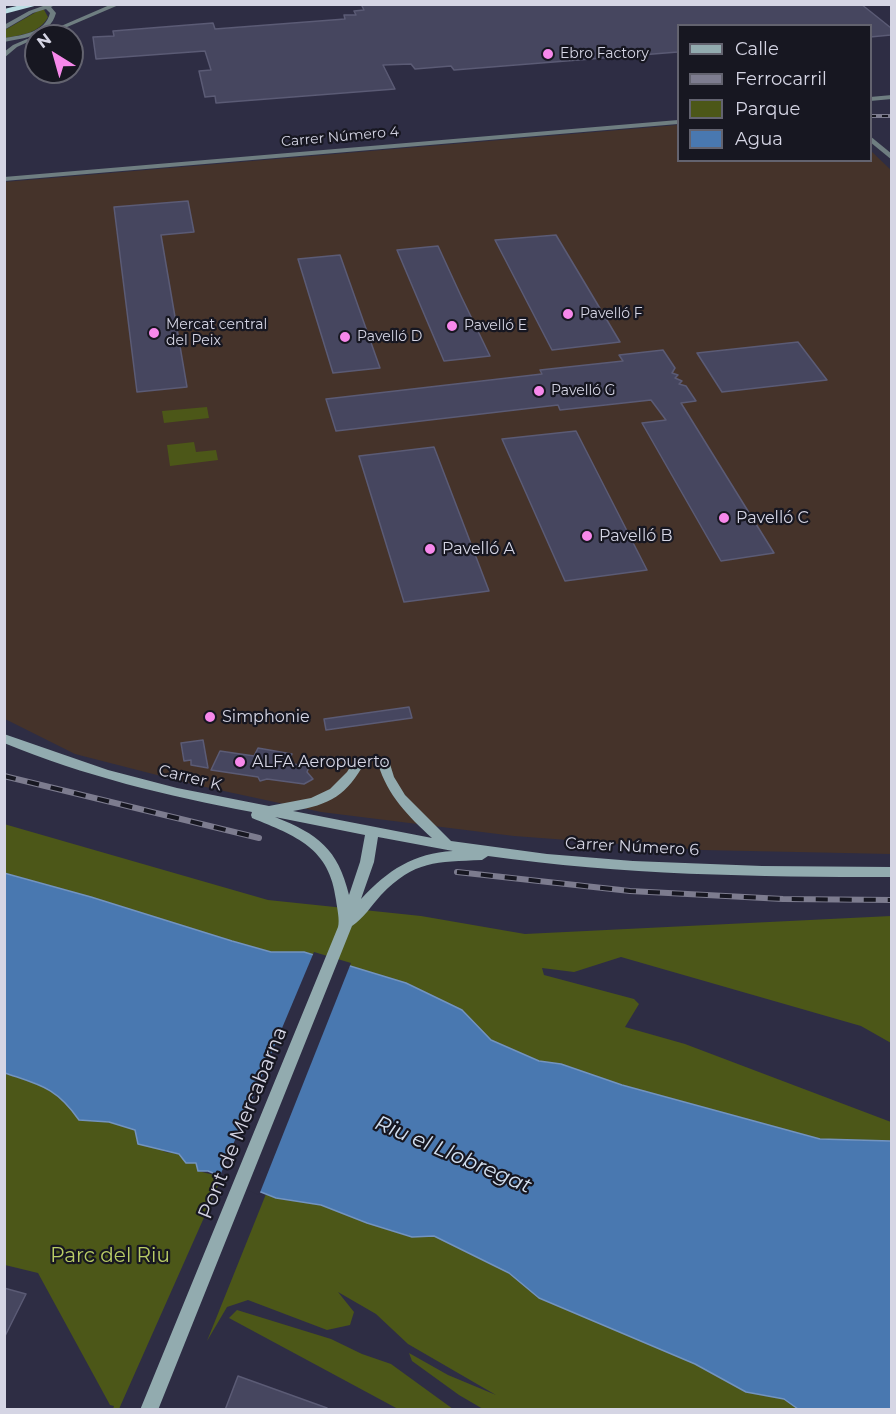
<!DOCTYPE html>
<html>
<head>
<meta charset="utf-8">
<style>
	body { margin:0 }
	#map { position:relative; width:896px; height:1414px; overflow:hidden; background:#2e2d44; font-family:Montserrat,sans-serif }
	canvas { display:block }
	.frame { position:absolute; inset:0; border:6px solid #d5d5e4; pointer-events:none }
	.legend { position:absolute; left:677px; top:24px; width:195px; height:138px; box-sizing:border-box; background:#171721; border:2px solid #63636f; margin:0; padding:8px 10px; list-style:none; font-size:18px; color:#d5d5e4 }
	.legend li { display:flex; align-items:center; gap:12px; height:30px }
	.legend b { width:30px; border:2px solid #63636f }
	.north { position:absolute; left:24px; top:24px; width:60px; height:60px; box-sizing:border-box; background:#171721; border:2px solid #63636f; border-radius:50%; rotate:323deg; font-size:16px; font-weight:700; line-height:24px; text-align:center; color:#d5d5e4 }
	.north::after { content:''; display:block; margin:auto; width:21px; height:27px; background:#f788eb; clip-path:polygon(50% 0,100% 100%,50% 72%,0 100%) }
</style>
</head>
<body>
<div id="map">
<canvas width="896" height="1414"></canvas>
<div class="frame"></div>
<ul class="legend">
<li><b style="height:8px;background:#92abaf"></b>Calle</li>
<li><b style="height:8px;background:#7d7c8f"></b>Ferrocarril</li>
<li><b style="height:16px;background:#4c5718"></b>Parque</li>
<li><b style="height:16px;background:#4978b0"></b>Agua</li>
</ul>
<div class="north">N</div>
</div>
<script>
const ctx = document.querySelector('canvas').getContext('2d');
ctx.lineJoin = 'round';
function fill(path, color) { ctx.fillStyle = color; ctx.fill(path, 'evenodd'); }
function stroke(path, color, width, dash) { ctx.strokeStyle = color; ctx.lineWidth = width; ctx.lineCap = dash ? 'butt' : 'round'; ctx.setLineDash(dash || []); ctx.stroke(path); }
function drawText(font, color, halo, rows, align = 'center') {
  ctx.font = font + ' Montserrat,sans-serif'; ctx.lineWidth = 4.5; ctx.setLineDash([]); ctx.textBaseline = 'middle'; ctx.strokeStyle = halo; ctx.fillStyle = color; for (const [text, x, y, turn = 0] of rows) {
    ctx.save(); ctx.translate(x, y); ctx.rotate((+turn || 0) * Math.PI / 180); ctx.textAlign = isNaN(turn) ? turn : align; if (halo) ctx.strokeText(text, 0, 0); ctx.fillText(text, 0, 0); ctx.restore();
  }
}
const commercial = new Path2D(`
	M 678,125 L 678,160 L 870,160 L 871,151 L 892,171 L 891,854 L 702,850 L 514,836 L 321,812 L 196,785 L 75,754 L 5,719 L 4,182 Z`);
const green = new Path2D(`
	M 43,8 L 48,17 C 40,33 21,35 5,38 L 5,30 Z
	M 207,407 L 209,418 L 164,423 L 162,411 Z
	M 194,442 L 196,452 L 216,450 L 218,460 L 170,466 L 167,445 Z
	M 4,824 L 268,900 L 421,916 L 525,934 L 891,916 L 891,1043 L 861,1026 L 621,957 L 574,972 L 542,968 L 544,975 L 634,999 L 639,1004 L 625,1027 L 685,1044 L 891,1122 L 891,1141 L 820,1139 L 622,1085 L 561,1064 L 539,1061 L 491,1040 L 462,1010 L 406,983 L 304,952 L 271,952 L 232,941 L 91,897 L 5,873 Z
	M 4,1073 C 40,1085 56,1087 79,1120 L 109,1122 L 135,1130 L 165,1152 L 179,1154 L 196,1162 L 198,1171 L 222,1177 L 119,1409 L 113,1409 L 114,1406 L 110,1405 L 38,1273 L 5,1265 Z
	M 266,1194 L 276,1198 L 321,1205 L 367,1223 L 411,1237 L 434,1236 L 509,1273 L 539,1298 L 689,1361 L 746,1392 L 784,1399 L 798,1409 L 483,1409 L 459,1395 L 412,1361 L 409,1353 L 448,1375 L 496,1395 L 408,1344 L 376,1314 L 338,1292 L 354,1312 L 350,1325 L 327,1330 L 248,1300 L 227,1307 L 207,1341 Z
	M 237,1310 L 331,1339 L 362,1354 L 391,1364 L 453,1409 L 398,1409 L 229,1318 Z`);
const water = new Path2D(`
	M 4,873 L 91,897 L 232,941 L 271,952 L 304,952 L 406,983 L 462,1010 L 491,1040 L 539,1061 L 561,1064 L 622,1085 L 820,1139 L 891,1141 L 891,1409 L 798,1409 L 784,1399 L 746,1392 L 695,1364 L 539,1298 L 509,1273 L 434,1236 L 412,1237 L 367,1223 L 321,1205 L 276,1198 L 208,1171 L 198,1171 L 196,1163 L 186,1163 L 179,1154 L 138,1144 L 135,1130 L 109,1122 L 79,1120 C 56,1087 40,1085 5,1073 Z`);
const pier = new Path2D(`
	M 314,952 L 351,963 L 259,1195 L 219,1178 Z`);
const building = new Path2D(`
	M 361,4 L 861,4 L 891,28 L 891,35 L 870,37 L 870,26 L 678,26 L 678,52 L 454,70 L 451,66 L 415,69 L 411,64 L 383,65 L 395,89 L 216,103 L 215,96 L 205,97 L 199,71 L 211,70 L 205,51 L 96,59 L 93,37 L 114,36 L 113,31 L 213,23 L 215,29 L 345,19 L 344,15 L 356,15 L 354,11 L 364,10 Z
	M 188,201 L 194,232 L 161,235 L 187,387 L 137,392 L 114,207 Z
	M 556,235 L 586,285 L 620,342 L 552,350 L 495,240 Z
	M 438,246 L 461,296 L 490,356 L 444,361 L 397,250 Z
	M 340,255 L 380,368 L 333,373 L 298,259 Z
	M 798,342 L 827,380 L 722,392 L 697,353 Z
	M 663,350 L 675,368 L 672,373 L 678,375 L 675,378 L 682,381 L 679,384 L 686,386 L 696,401 L 681,403 L 774,553 L 721,561 L 642,423 L 666,420 L 651,400 L 560,410 L 558,405 L 336,431 L 326,399 L 542,374 L 540,370 L 623,361 L 619,355 Z
	M 576,431 L 647,570 L 565,581 L 502,439 Z
	M 434,447 L 489,591 L 404,602 L 359,456 Z
	M 409,707 L 412,718 L 340,728 L 326,730 L 324,719 Z
	M 203,740 L 208,768 L 191,765 L 191,760 L 184,761 L 181,743 Z
	M 258,748 L 292,754 L 288,763 L 309,767 L 307,772 L 313,779 L 304,784 L 267,779 L 260,781 L 258,777 L 211,770 L 220,751 L 254,756 Z
	M 4,1288 L 26,1294 L 4,1338 Z
	M 238,1376 L 327,1408 L 327,1410 L 225,1410 Z`);
const minor = new Path2D(`
	M 870,136 L 892,154 L 892,160 L 870,142 Z`);
const tertiary = new Path2D(`
	M 41,4 L 55,5 L 51,7 L 56,13 C 50,36 24,38 4,42 L 4,38 C 22,35 45,33 50,13 L 46,9 L 33,13 L 4,30 L 4,25 L 29,11 L 43,6 Z
	M 112,4 L 121,4 L 46,36 L 38,36 Z
	M 27,39 L 32,40 L 17,47 L 4,58 L 4,52 L 13,45 Z
	M 892,95 L 892,99 L 870,101 L 870,97 Z
	M 678,120 L 678,124 L 4,181 L 4,177 Z`);
const secondary = new Path2D(`
	M 4,734 L 108,770 L 177,788 L 269,806 L 311,798 L 330,789 L 347,772 L 355,759 L 359,758 L 365,762 C 347,795 330,805 293,811 L 432,838 C 408,816 388,796 378,764 L 384,760 L 390,764 L 394,777 L 405,795 L 451,841 L 547,854 L 633,861 L 762,866 L 892,867 L 892,877 C 757,877 621,875 488,856 L 482,860 C 436,862 415,860 381,895 C 372,905 363,919 352,926 L 158,1410 L 140,1410 L 338,927 C 340,920 337,908 336,900 C 330,848 296,836 252,818 L 251,815 L 252,812 C 167,796 84,776 4,743 ZM 275,817 L 365,835 L 360,862 L 349,895 C 338,849 318,834 275,817 ZM 378,837 L 453,851 C 414,853 388,870 361,899 L 374,862 Z`);
const trunk = new Path2D(`
	M 25,4 L 42,4 L 4,14 L 4,9 Z`);
const railFar1 = new Path2D(`
	M 870,116 L 892,116`);
const rail = new Path2D(`
	M 4,776 L 259,838
	M 457,872 L 630,891 L 783,899 L 892,900`);
const markers = [
	[548,54,6,"#f788eb"],
	[568,314,6,"#f788eb"],
	[452,326,6,"#f788eb"],
	[154,333,6,"#f788eb"],
	[345,337,6,"#f788eb"],
	[539,391,6,"#f788eb"],
	[724,518,6,"#f788eb"],
	[587,536,6,"#f788eb"],
	[430,549,6,"#f788eb"],
	[210,717,6,"#f788eb"],
	[240,762,6,"#f788eb"]
];
const farPoinames = [
	["Ebro Factory",560,54],
	["Pavelló F",580,314],
	["Mercat central",166,325],
	["del Peix",166,341],
	["Pavelló E",464,326],
	["Pavelló D",357,337],
	["Pavelló G",551,391]
];
const farStreetnames = [
	["Carrer Número 4",340,137,-5]
];
const poiNames = [
	["Pavelló C",736,518],
	["Pavelló B",599,536],
	["Pavelló A",442,549],
	["Simphonie",222,717],
	["ALFA Aeropuerto",252,762]
];
const streetNames = [
	["Carrer K",190,778,14],
	["Carrer Número 6",632,847,3]
];
const nearStreetnames = [
	["Pont de Mercabarna",243,1123,-68]
];
const nearParknames = [
	["Parc del Riu",110,1256]
];
const nearWaternames = [
	["Riu el Llobregat",453,1155,23]
];
fill(commercial, '#45332a');
fill(green, '#4c5718');
fill(water, '#4978b0');
stroke(water, '#7394c0', 1.5);
fill(pier, '#2e2d44');
fill(building, '#46465f');
stroke(building, '#5b5b75', 1.5);
fill(minor, '#6f7e81');
fill(tertiary, '#6f7e81');
fill(secondary, '#92abaf');
fill(trunk, '#badce2');
stroke(railFar1, '#7d7c8f', 4);
stroke(rail, '#7d7c8f', 6);
stroke(railFar1, '#171721', 2, [6]);
stroke(rail, '#171721', 4, [12]);
for (const [x, y, r, color] of markers) { const dot = new Path2D(); dot.arc(x, y, r, 0, 2 * Math.PI); ctx.fillStyle = color; ctx.fill(dot); stroke(dot, '#171721', 2); }
drawText('14px', '#d5d5e4', '#171721', farPoinames, 'left');
drawText('14px', '#d5d5e4', '#171721', farStreetnames);
drawText('16px', '#d5d5e4', '#171721', poiNames, 'left');
drawText('16px', '#d5d5e4', '#171721', streetNames);
drawText('20px', '#d5d5e4', '#171721', nearStreetnames);
drawText('20px', '#bacd66', '#171721', nearParknames);
drawText('italic 21px', '#d3e0f0', '#171721', nearWaternames);
</script>
</body>
</html>
